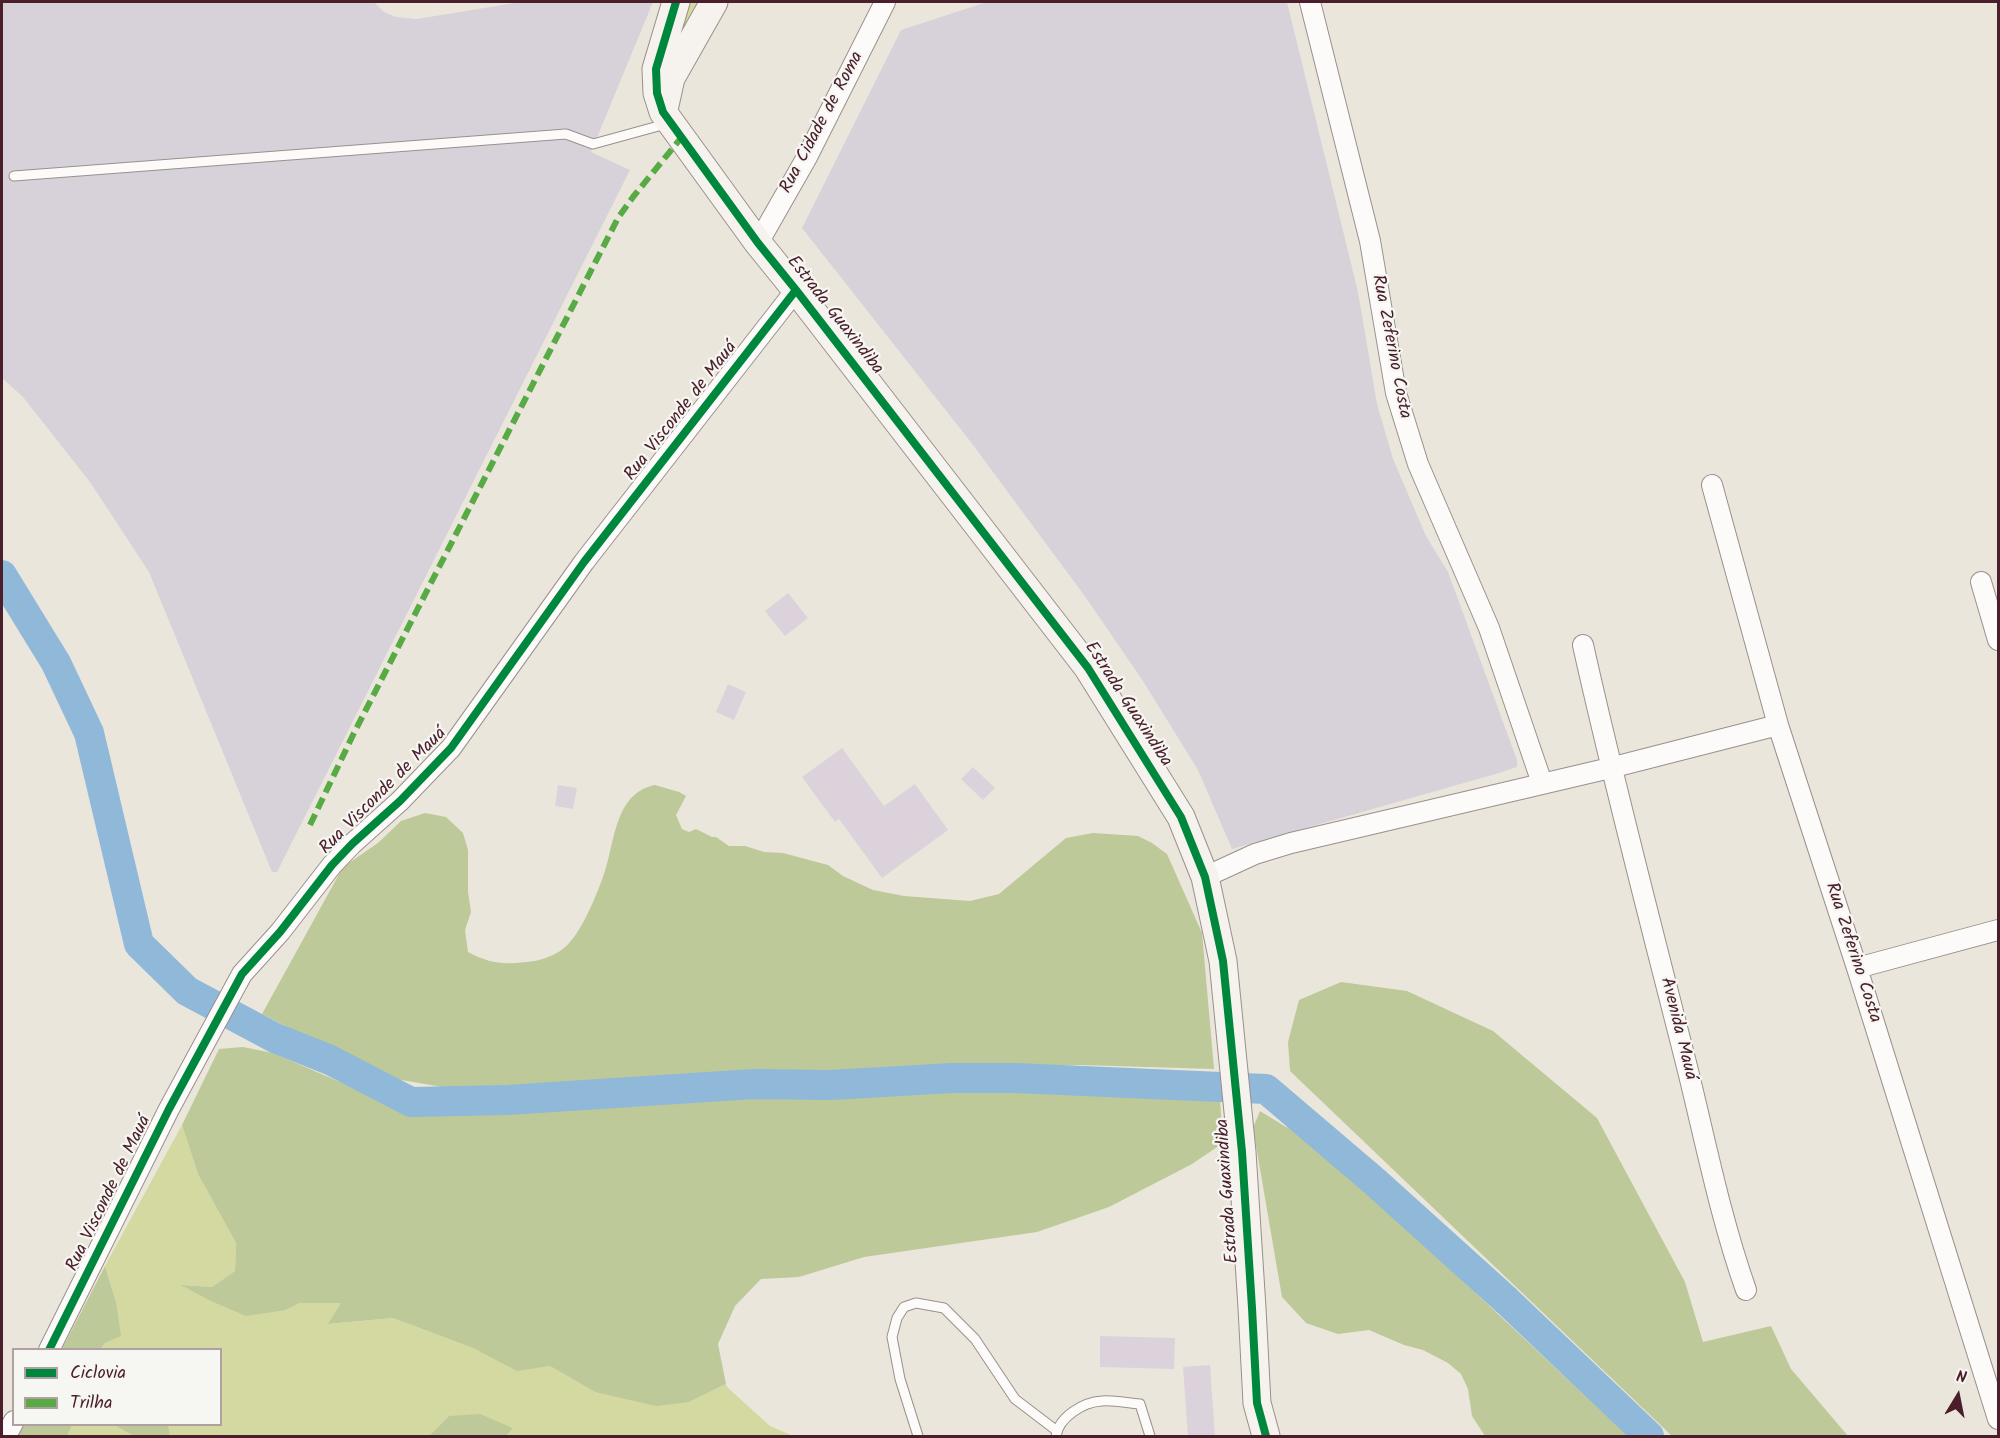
<!DOCTYPE html>
<html>
<head>
<meta charset="utf-8">
<style>
	body { margin:0 }
	#map { position:relative; width:2000px; height:1438px; overflow:hidden; background:#ebe6db; font-family:Kalam,sans-serif }
	canvas { display:block }
	.frame { position:absolute; inset:0; border:3px solid #4a1f2b; pointer-events:none }
	.legend { position:absolute; left:12px; top:1348px; width:210px; height:78px; box-sizing:border-box; background:#f6f6f2; border:2px solid #b1a0a2; margin:0; padding:8px 10px; list-style:none; font-size:18px; color:#4a1f2b }
	.legend li { display:flex; align-items:center; gap:12px; height:30px }
	.legend b { width:30px; border:2px solid #b1a0a2 }
	.north { position:absolute; left:1928px; top:1366px; width:60px; height:60px; -webkit-text-stroke:4px #f6f6f2; paint-order:stroke; rotate:10deg; font-size:16px; font-weight:700; line-height:24px; text-align:center; color:#4a1f2b }
	.north::after { content:''; display:block; margin:auto; width:21px; height:27px; background:#4a1f2b; clip-path:polygon(50% 0,100% 100%,50% 72%,0 100%) }
</style>
</head>
<body>
<div id="map">
<canvas width="2000" height="1438"></canvas>
<div class="frame"></div>
<ul class="legend">
<li><b style="height:8px;background:#00873e"></b>Ciclovia</li>
<li><b style="height:8px;background:#57aa44"></b>Trilha</li>
</ul>
<div class="north">N</div>
</div>
<script>
const ctx = document.querySelector('canvas').getContext('2d');
ctx.lineJoin = 'round';
function fill(path, color) { ctx.fillStyle = color; ctx.fill(path, 'evenodd'); }
function stroke(path, color, width, dash) { ctx.strokeStyle = color; ctx.lineWidth = width; ctx.lineCap = dash ? 'butt' : 'round'; ctx.setLineDash(dash || []); ctx.stroke(path); }
function drawText(font, color, halo, rows, align = 'center') {
  ctx.font = font + ' Kalam,sans-serif'; ctx.lineWidth = 4.5; ctx.setLineDash([]); ctx.textBaseline = 'middle'; ctx.strokeStyle = halo; ctx.fillStyle = color; for (const [text, x, y, turn = 0] of rows) {
    ctx.save(); ctx.translate(x, y); ctx.rotate((+turn || 0) * Math.PI / 180); ctx.textAlign = isNaN(turn) ? turn : align; if (halo) ctx.strokeText(text, 0, 0); ctx.fillText(text, 0, 0); ctx.restore();
  }
}
const industrial = new Path2D(`
	M 2,2 L 374,2 L 384,12 L 396,17 L 417,19 L 521,2 L 653,2 L 591,152 L 630,170 L 277,872 L 272,872 L 149,572 L 90,482 L 23,397 L 2,378 Z
	M 987,2 L 1287,2 L 1358,292 L 1377,404 L 1393,459 L 1426,536 L 1448,572 L 1517,760 L 1517,767 L 1499,773 L 1232,849 L 1198,770 L 1143,681 L 1084,595 L 970,441 L 802,228 L 901,30 Z`);
const green = new Path2D(`
	M 685,2 L 705,2 L 666,59 Z
	M 182,1125 L 198,1174 L 236,1243 L 235,1271 L 212,1287 L 183,1285 L 286,1310 L 298,1303 L 342,1303 L 329,1324 L 393,1318 L 473,1348 L 517,1370 L 550,1366 L 595,1392 L 689,1402 L 726,1384 L 727,1387 L 770,1426 L 793,1436 L 506,1436 L 512,1427 L 449,1416 L 429,1436 L 170,1436 L 168,1425 L 220,1424 L 220,1350 L 101,1350 L 105,1343 L 116,1302 L 105,1266 Z
	M 72,1424 L 114,1425 L 134,1436 L 67,1436 Z`);
const forest = new Path2D(`
	M 655,785 L 679,792 L 686,796 L 676,815 L 682,829 L 689,832 L 696,829 L 712,837 L 716,837 L 729,846 L 745,846 L 764,852 L 783,853 L 828,865 L 843,876 L 873,890 L 904,896 L 970,901 L 999,894 L 1066,838 L 1093,833 L 1138,836 L 1152,843 L 1167,854 L 1202,933 L 1214,1069 L 1080,1065 L 816,1071 L 454,1089 L 384,1077 L 262,1014 L 343,867 L 378,843 L 401,821 L 425,813 L 446,817 L 463,833 L 468,850 L 468,892 L 471,912 L 465,930 L 468,952 C 489,963 502,965 526,962 C 539,961 553,957 564,948 C 581,935 598,892 605,871 C 615,841 615,793 655,785 Z
	M 1341,982 L 1407,991 L 1493,1031 L 1597,1118 L 1685,1282 L 1703,1342 L 1771,1326 L 1791,1369 L 1848,1436 L 1672,1436 L 1290,1071 L 1288,1042 L 1299,1000 Z
	M 243,1047 L 273,1053 L 384,1101 L 468,1107 L 748,1095 L 1031,1091 L 1220,1101 L 1223,1143 L 1192,1164 L 1109,1207 L 1037,1232 L 864,1257 L 799,1277 L 761,1279 L 735,1306 L 718,1344 L 726,1384 L 689,1402 L 656,1406 L 595,1392 L 550,1366 L 517,1371 L 473,1348 L 393,1318 L 328,1324 L 341,1303 L 299,1303 L 286,1310 L 246,1316 L 211,1301 L 181,1285 L 212,1287 L 235,1271 L 236,1243 L 198,1174 L 182,1125 L 219,1049 Z
	M 1260,1111 L 1286,1127 L 1304,1132 L 1628,1436 L 1485,1436 L 1472,1416 L 1468,1389 L 1461,1374 L 1448,1363 L 1423,1350 L 1404,1345 L 1369,1330 L 1338,1334 L 1306,1323 L 1282,1297 L 1253,1128 Z
	M 105,1266 L 116,1302 L 121,1336 L 105,1343 L 101,1349 L 62,1349 Z
	M 480,1414 L 513,1428 L 506,1436 L 429,1436 L 449,1416 Z
	M 23,1425 L 24,1424 L 72,1425 L 67,1436 L 17,1436 Z
	M 114,1425 L 168,1425 L 170,1436 L 134,1436 Z`);
const river = new Path2D(`
	M 2,575 L 56,663 L 89,733 L 139,944 L 187,991 L 275,1038 L 330,1060 L 411,1102 L 507,1100 L 754,1084 L 830,1085 L 952,1078 L 1015,1078 L 1266,1089 L 1374,1181 L 1507,1301 L 1649,1436`);
const building = new Path2D(`
	M 788,593 L 808,618 L 785,636 L 765,611 Z
	M 728,684 L 746,692 L 734,720 L 716,712 Z
	M 842,748 L 884,806 L 915,784 L 948,830 L 882,878 L 839,819 L 835,822 L 802,777 Z
	M 973,767 L 995,788 L 983,800 L 961,779 Z
	M 558,785 L 577,788 L 573,809 L 555,806 Z
	M 1100,1336 L 1175,1338 L 1174,1369 L 1100,1367 Z
	M 1210,1365 L 1215,1437 L 1188,1437 L 1183,1367 Z`);
const lane = new Path2D(`
	M 14,176 L 566,134 L 593,144 L 666,124
	M 918,1436 L 900,1379 L 892,1337 L 897,1318 L 904,1307 L 916,1303 L 944,1308 L 975,1339 L 1015,1399 L 1057,1431
	M 1056,1436 C 1059,1417 1083,1402 1102,1401 C 1114,1400 1127,1403 1140,1404 L 1150,1436`);
const street = new Path2D(`
	M 1310,2 L 1370,241 L 1396,393 L 1418,464 L 1489,628 L 1542,783
	M 758,243 L 807,157 L 885,2
	M 1712,485 L 1778,725 L 1857,968 L 1998,1419
	M 1981,582 L 1998,640
	M 1583,645 C 1613,780 1648,913 1682,1047 C 1703,1128 1718,1211 1746,1290
	M 1205,877 L 1255,854 L 1291,843 L 1610,768 L 1778,725
	M 1857,968 L 1998,930
	M 49,1350 L 169,1109 L 242,974 L 280,932 L 332,865 L 352,844 L 400,801 L 451,748 L 584,562 L 796,290
	M 6,1436 L 14,1421`);
const secondary = new Path2D(`
	M 676,2 L 656,69 L 657,93 L 663,112 L 758,243 L 796,290 L 1088,668 L 1181,817 L 1205,877 L 1223,961 L 1242,1152 L 1252,1308 L 1257,1403 L 1266,1436
	M 665,105 L 671,78 L 714,2`);
const quiet = new Path2D(`
	M 310,825 L 353,735 L 618,218 L 633,197 L 681,138`);
const cycleway = new Path2D(`
	M 676,2 L 656,69 L 657,93 L 663,112 L 758,243 L 796,290 L 1088,668 L 1181,817 L 1205,877 L 1223,961 L 1242,1152 L 1252,1308 L 1257,1403 L 1266,1436
	M 49,1350 L 169,1109 L 242,974 L 280,932 L 332,865 L 352,844 L 400,801 L 451,748 L 584,562 L 796,290`);
const streetNames = [
	["Rua Cidade de Roma",823,123,-62],
	["Estrada Guaxindiba",834,316,52],
	["Rua Zeferino Costa",1390,347,79],
	["Rua Visconde de Mauá",682,412,-52],
	["Estrada Guaxindiba",1127,705,57],
	["Rua Visconde de Mauá",384,792,-45],
	["Rua Zeferino Costa",1852,953,72],
	["Avenida Mauá",1677,1029,76],
	["Estrada Guaxindiba",1229,1191,-94],
	["Rua Visconde de Mauá",110,1194,-64]
];
fill(industrial, '#d7d1da');
fill(green, '#d3d9a1');
fill(forest, '#bdc999');
stroke(river, '#8fb8d9', 30);
fill(building, '#dcd2dc');
stroke(lane, '#9a908c', 11);
stroke(street, '#9a908c', 22);
stroke(secondary, '#9a908c', 29);
stroke(lane, '#fcfbfa', 9);
stroke(street, '#fcfbfa', 20);
stroke(secondary, '#f6f3ef', 27);
stroke(quiet, '#57aa44', 6, [12, 6]);
stroke(cycleway, '#00873e', 8);
drawText('18px', '#4a1f2b', '#f6f6f2', streetNames);
</script>
</body>
</html>
